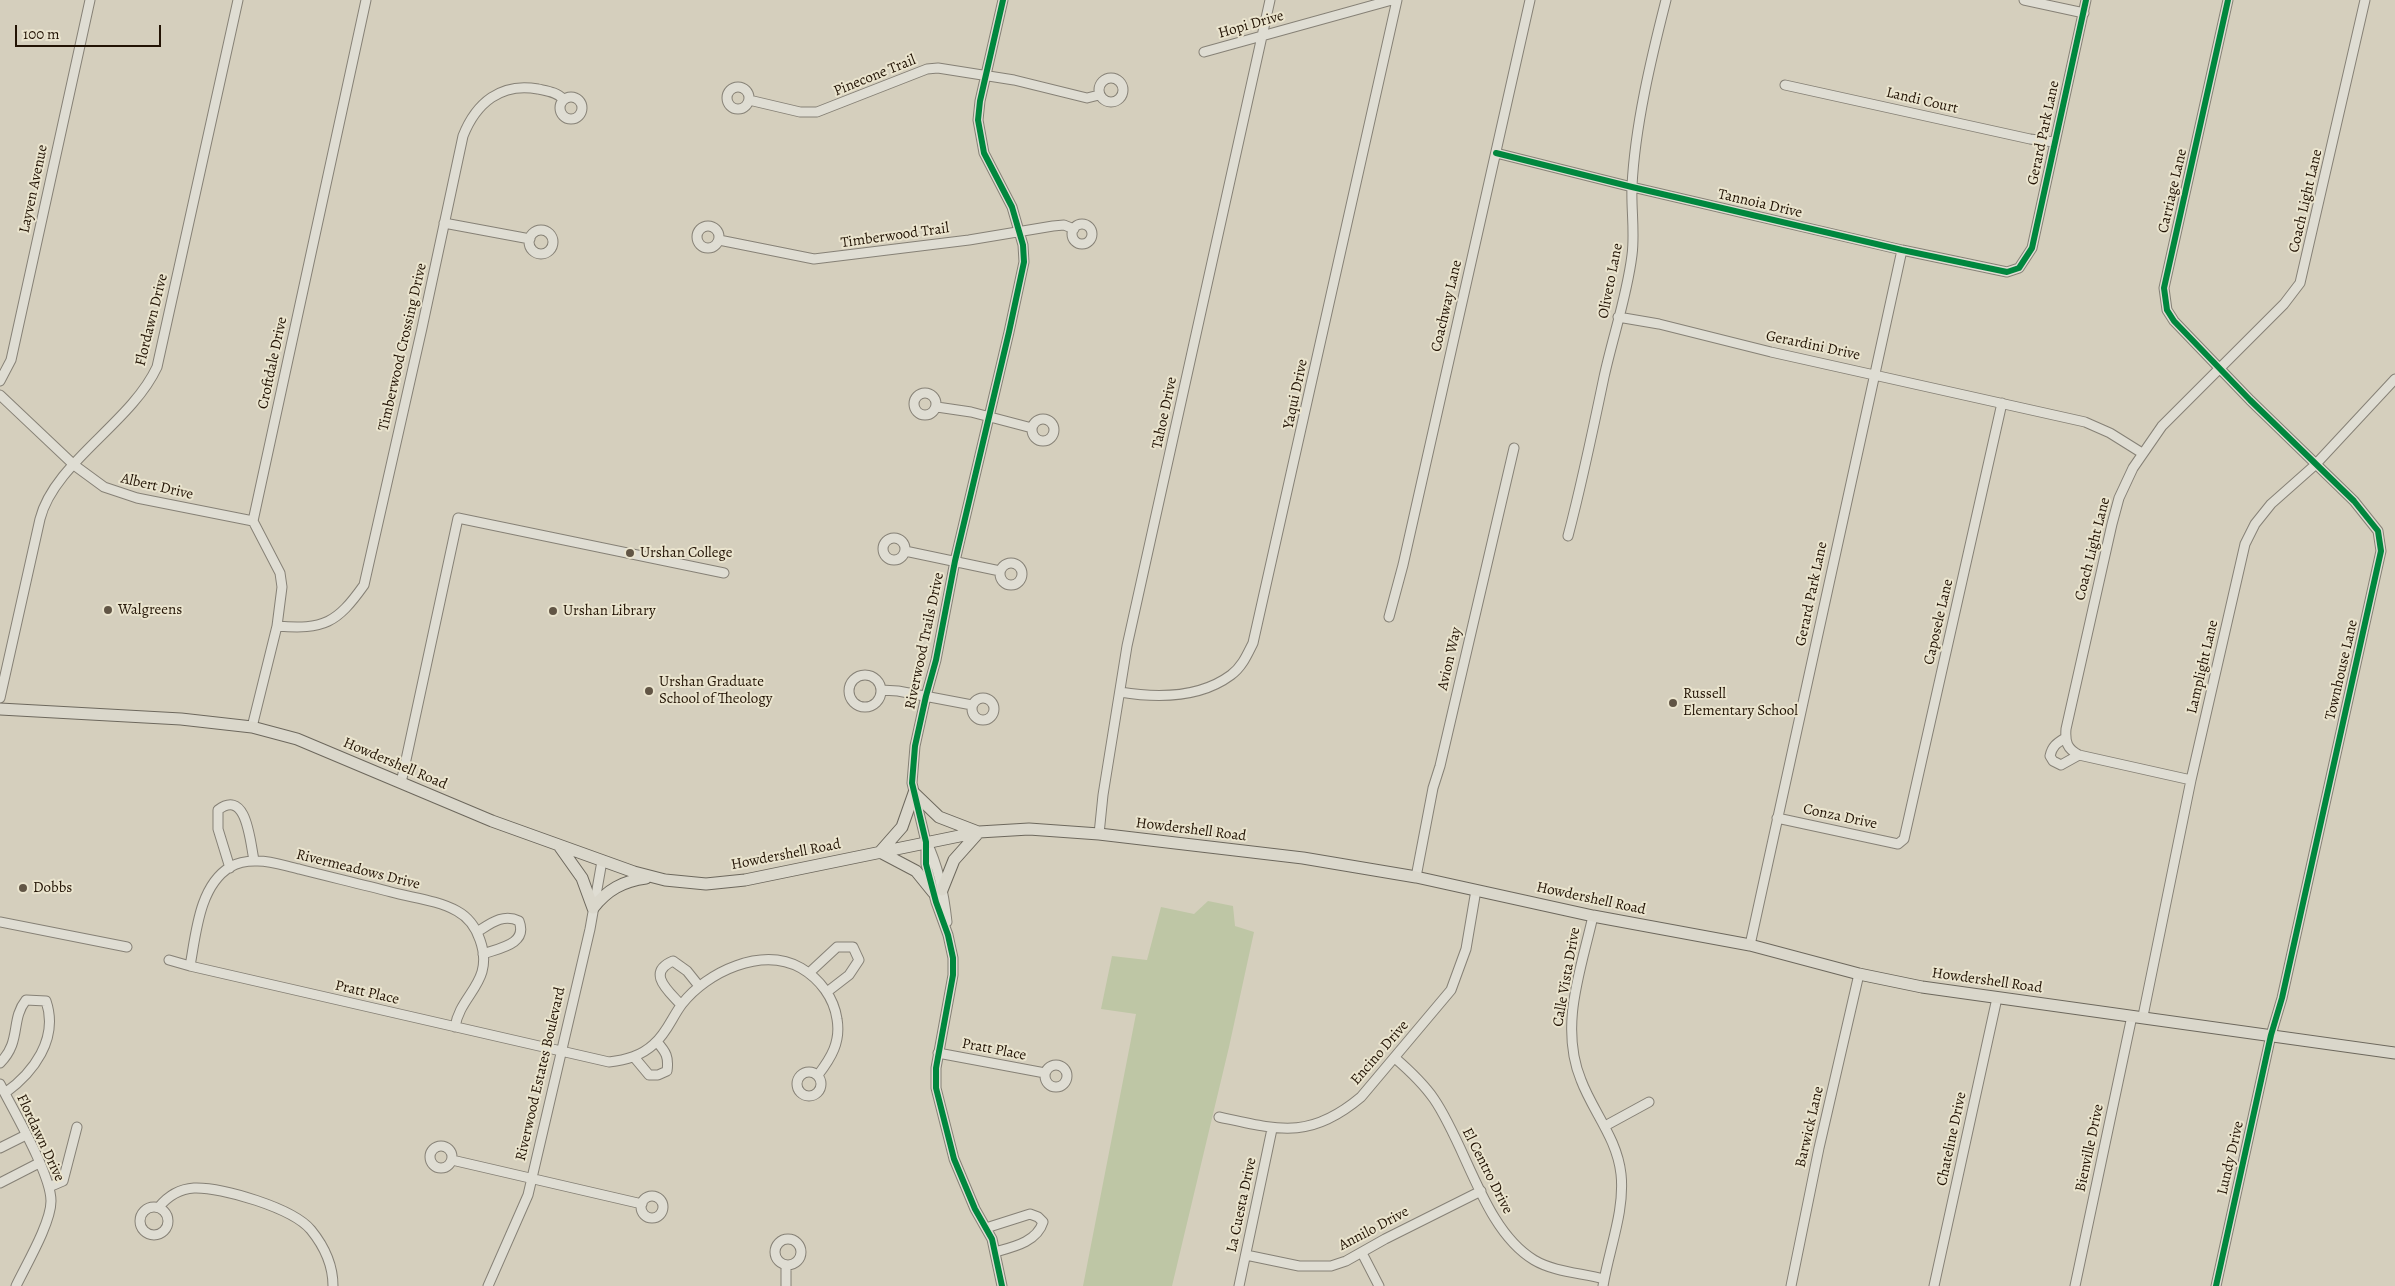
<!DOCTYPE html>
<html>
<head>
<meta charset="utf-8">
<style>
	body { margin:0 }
	#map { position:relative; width:2395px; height:1286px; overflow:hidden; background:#d5cfbd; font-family:Alegreya,serif }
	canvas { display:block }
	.scale { position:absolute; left:15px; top:25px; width:146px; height:22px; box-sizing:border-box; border:2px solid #221304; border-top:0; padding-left:6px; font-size:15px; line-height:18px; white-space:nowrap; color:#221304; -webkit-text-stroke:4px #eae4ce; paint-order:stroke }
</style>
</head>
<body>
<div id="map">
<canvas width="2395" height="1286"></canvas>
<div class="scale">100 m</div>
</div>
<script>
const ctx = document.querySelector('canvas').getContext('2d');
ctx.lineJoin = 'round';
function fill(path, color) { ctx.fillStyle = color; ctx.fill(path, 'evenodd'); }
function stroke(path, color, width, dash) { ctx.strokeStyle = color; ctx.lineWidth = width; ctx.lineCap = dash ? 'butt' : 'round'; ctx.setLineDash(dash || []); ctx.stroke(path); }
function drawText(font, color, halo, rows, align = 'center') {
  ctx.font = font + ' Alegreya,serif'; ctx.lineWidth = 4; ctx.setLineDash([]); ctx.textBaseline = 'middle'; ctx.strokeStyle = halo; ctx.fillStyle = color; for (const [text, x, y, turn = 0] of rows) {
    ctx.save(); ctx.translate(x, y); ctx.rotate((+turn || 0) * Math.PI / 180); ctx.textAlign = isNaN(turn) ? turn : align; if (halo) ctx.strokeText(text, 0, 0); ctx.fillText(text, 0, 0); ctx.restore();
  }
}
const green = new Path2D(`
	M 1208,901 L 1233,906 L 1235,926 L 1254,932 L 1229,1047 L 1172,1286 L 1083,1286 L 1136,1014 L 1101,1009 L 1112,956 L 1147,960 L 1161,907 L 1194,914 Z`);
const minor = new Path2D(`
	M 2024,0 L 2084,13
	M 1204,52 L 1392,0
	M1099 90a12 12 0 1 1 24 0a12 12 0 1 1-24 0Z
	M 1785,85 L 2030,139 L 2054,142
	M727 98a11 11 0 1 1 22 0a11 11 0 1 1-22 0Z
	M560 108a11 11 0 1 1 22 0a11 11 0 1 1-22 0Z
	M 749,100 L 800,112 L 817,112 L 927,69 L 938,68 L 1014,80 L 1087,98 L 1099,95
	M 1496,153 L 1632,187 L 1902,250 L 2007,272 L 2019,268 L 2032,248 L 2086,0
	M 444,223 L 530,239
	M1072 234a10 10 0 1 1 20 0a10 10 0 1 1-20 0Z
	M697 237a11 11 0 1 1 22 0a11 11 0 1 1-22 0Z
	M529 242a12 12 0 1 1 24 0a12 12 0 1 1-24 0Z
	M 719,240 L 814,259 L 969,240 L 1053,226 L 1064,225 L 1074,229
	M 1618,317 L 1659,324 L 1771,352 L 2085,422 L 2110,433 L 2142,453
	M 0,381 L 11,360 L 90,0
	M914 404a11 11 0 1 1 22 0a11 11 0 1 1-22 0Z
	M 0,395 L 74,465 L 104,487 L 137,498 L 253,521
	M 937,407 L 971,412 L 1032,428
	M1032 430a11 11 0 1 1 22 0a11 11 0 1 1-22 0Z
	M 1568,536 C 1582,483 1593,430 1604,377 C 1613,336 1627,296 1632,255 C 1635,232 1631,209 1632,186 C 1635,126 1651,59 1666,0
	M883 549a11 11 0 1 1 22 0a11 11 0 1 1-22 0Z
	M 905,551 L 1000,571
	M1000 574a11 11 0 1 1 22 0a11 11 0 1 1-22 0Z
	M 1389,617 L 1403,565 L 1530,0
	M 277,626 C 324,630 337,623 364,585 L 422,328 L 463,136 C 476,103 501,82 538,89 C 547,91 557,92 563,99
	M849 691a16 16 0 1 1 32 0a16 16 0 1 1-32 0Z
	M 881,690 L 898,691 L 972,705
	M 1120,692 C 1156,698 1200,698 1231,675 C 1242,667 1247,655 1253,643 L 1397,0
	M972 709a11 11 0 1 1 22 0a11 11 0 1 1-22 0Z
	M 0,698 L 40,519 C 54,463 131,423 157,367 L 238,0
	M 252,727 L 277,626 L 282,587 L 280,573 L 253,521 L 366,0
	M 2065,738 C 2057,743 2052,746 2050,756 L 2053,761 L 2061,765 L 2079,755
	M 2191,780 L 2079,755 C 2067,749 2065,742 2066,729 L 2112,524 L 2119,498 L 2133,468 L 2162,426 L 2284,304 L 2300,283 L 2365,0
	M 401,783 L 458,518 L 724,573
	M 1777,818 L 1898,844 L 1904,839 L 2002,403
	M 1099,834 L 1103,795 L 1127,646 L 1270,0
	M 927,843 C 939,868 944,894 947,922
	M 230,868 L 218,829 L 218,810 C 247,788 250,842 254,860
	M 1416,877 L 1433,788 L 1440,766 L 1514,448
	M 1593,916 C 1581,970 1559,1026 1581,1080 C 1593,1112 1617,1138 1621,1174 C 1625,1211 1609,1249 1603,1286
	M 0,922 L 127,947
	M 477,932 C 490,924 503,913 519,921 C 528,944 500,948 483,954
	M 1750,945 L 1902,250
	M 169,960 L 190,966 L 609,1062 C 626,1060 641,1056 654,1044 C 667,1033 672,1017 682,1004 C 707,972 762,946 801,968 C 820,979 834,998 837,1019 C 841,1042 831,1058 818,1075
	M 190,966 C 196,934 199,886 230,867 C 237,863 246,861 255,861 C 270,860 285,866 299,869 C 330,877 361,884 391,892 C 413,898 437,900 457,911 C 468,917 476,928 480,940 C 495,982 460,994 455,1027
	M 809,973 L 837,947 L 853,947 L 859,960 L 849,975 L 827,992
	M 681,1005 C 670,992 645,973 673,961 L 687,971 L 699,986
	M 2143,1016 L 2191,780 L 2245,544 L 2255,524 L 2271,504 L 2315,465 L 2395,379
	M 938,1053 L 1045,1073
	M 634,1057 L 649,1075 L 658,1075 L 667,1071 C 669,1057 666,1052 657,1042
	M 1395,1058 C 1410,1071 1423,1083 1434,1099 C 1467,1147 1484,1230 1534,1260 C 1554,1272 1582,1273 1604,1279
	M 0,1063 C 22,1041 10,1020 26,1000 L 46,1001 C 59,1039 33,1073 5,1093
	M1045 1076a11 11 0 1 1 22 0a11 11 0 1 1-22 0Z
	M797 1084a12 12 0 1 1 24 0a12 12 0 1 1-24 0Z
	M 0,1084 C 13,1110 51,1174 51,1201 C 51,1223 26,1265 16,1286
	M 1219,1117 C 1279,1130 1310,1140 1361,1097 L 1451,990 L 1466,949 L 1476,890
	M 1605,1126 L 1649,1102
	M430 1157a11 11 0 1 1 22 0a11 11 0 1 1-22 0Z
	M 0,1148 L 26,1135
	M 452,1160 L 642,1204
	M 0,1183 L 39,1163
	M 49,1187 L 63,1181 L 77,1127
	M641 1207a11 11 0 1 1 22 0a11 11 0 1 1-22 0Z
	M140 1221a14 14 0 1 1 28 0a14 14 0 1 1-28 0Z
	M 159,1207 C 168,1196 179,1189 194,1188 C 222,1187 293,1208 311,1230 C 324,1246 333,1266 333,1286
	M 986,1228 L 1030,1214 L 1038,1217 L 1043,1222 C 1037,1242 1013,1247 995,1252
	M775 1252a13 13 0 1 1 26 0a13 13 0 1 1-26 0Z
	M 1362,1253 L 1379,1286
	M 1246,1255 L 1299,1266 L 1331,1266 L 1346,1261 L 1385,1239 L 1481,1191
	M 488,1286 L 528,1195 L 590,929 L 602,861
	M 786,1286 L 786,1265
	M 1002,1286 L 992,1239 L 975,1209 L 954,1159 L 936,1088 L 936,1068 L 953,975 L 953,958 L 948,935 L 936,902 L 926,864 L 926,842 L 912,783 L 915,746 L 926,696 L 936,660 L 955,561 L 1009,332 L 1024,262 L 1023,245 L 1012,207 L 984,153 L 978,120 L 980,101 L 1003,0
	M 1239,1286 L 1272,1129
	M 1791,1286 L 1819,1148 L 1859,974
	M 1934,1286 L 1997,998
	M 2075,1286 L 2132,1016
	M 2216,1286 L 2271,1035 L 2282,998 L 2381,551 L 2378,531 L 2354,501 L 2250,400 L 2174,321 L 2167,310 L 2164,288 L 2228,0`);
const major = new Path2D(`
	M 0,709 L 181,719 L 252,727 L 297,739 L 492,821 L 634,872 L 665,880 L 706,884 L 745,880 L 979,832 L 1029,829 L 1099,834 L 1303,858 L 1416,877 L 1593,916 L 1750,945 L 1859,974 L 1922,987 L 2395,1053
	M 914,793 L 939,817 L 978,832
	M 560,847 L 582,878 L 593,908
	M 880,852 L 902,827 L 914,793
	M 880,852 L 916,871 L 933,892
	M 942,890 L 954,860 L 979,832
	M 593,908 C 607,890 623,881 646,878`);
const cycleway = new Path2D(`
	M 1496,153 L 1632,187 L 1902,250 L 2007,272 L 2019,268 L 2032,248 L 2086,0
	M 1002,1286 L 992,1239 L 975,1209 L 954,1159 L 936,1088 L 936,1068 L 953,975 L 953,958 L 948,935 L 936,902 L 926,864 L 926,842 L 912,783 L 915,746 L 926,696 L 936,660 L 955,561 L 1009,332 L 1024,262 L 1023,245 L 1012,207 L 984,153 L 978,120 L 980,101 L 1003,0
	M 2216,1286 L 2271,1035 L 2282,998 L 2381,551 L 2378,531 L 2354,501 L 2250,400 L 2174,321 L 2167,310 L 2164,288 L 2228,0`);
const markers = [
	[630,553,5,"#615545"],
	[108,610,5,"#615545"],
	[553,611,5,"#615545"],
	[649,691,5,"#615545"],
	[1673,703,5,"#615545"],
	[23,888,5,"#615545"]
];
const streetNames = [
	["Hopi Drive",1251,25,-16],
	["Pinecone Trail",875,76,-22],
	["Landi Court",1922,101,13],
	["Gerard Park Lane",2044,133,-78],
	["Layven Avenue",34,189,-78],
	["Carriage Lane",2173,191,-77],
	["Coach Light Lane",2306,201,-77],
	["Tannoia Drive",1760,204,13],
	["Timberwood Trail",895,236,-8],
	["Oliveto Lane",1611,281,-79],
	["Coachway Lane",1447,306,-77],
	["Flordawn Drive",152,320,-76],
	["Gerardini Drive",1813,346,12],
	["Timberwood Crossing Drive",403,347,-77],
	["Croftdale Drive",273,363,-78],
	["Yaqui Drive",1296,394,-78],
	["Tahoe Drive",1165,413,-78],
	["Albert Drive",157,487,13],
	["Coach Light Lane",2093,549,-76],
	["Gerard Park Lane",1812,594,-78],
	["Caposele Lane",1939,622,-77],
	["Riverwood Trails Drive",925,641,-78],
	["Avion Way",1450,659,-77],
	["Lamplight Lane",2203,667,-77],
	["Townhouse Lane",2342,670,-77],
	["Howdershell Road",395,764,23],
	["Conza Drive",1840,817,12],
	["Howdershell Road",1191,830,7],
	["Howdershell Road",786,855,-11],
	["Rivermeadows Drive",358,870,14],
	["Howdershell Road",1591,899,12],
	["Calle Vista Drive",1567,977,-80],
	["Howdershell Road",1987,981,8],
	["Pratt Place",367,993,13],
	["Pratt Place",994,1050,11],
	["Encino Drive",1380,1053,-49],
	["Riverwood Estates Boulevard",541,1074,-77],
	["Barwick Lane",1810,1127,-77],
	["Flordawn Drive",40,1138,65],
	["Chateline Drive",1952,1139,-78],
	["Bienville Drive",2090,1148,-78],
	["Lundy Drive",2231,1158,-77],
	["El Centro Drive",1487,1171,63],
	["La Cuesta Drive",1242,1205,-78],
	["Annilo Drive",1374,1229,-28]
];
const poiNames = [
	["Urshan College",640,553],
	["Walgreens",118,610],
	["Urshan Library",563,611],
	["Urshan Graduate",659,682],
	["School of Theology",659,699],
	["Russell",1683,694],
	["Elementary School",1683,711],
	["Dobbs",33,888]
];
fill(green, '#bec6a5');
stroke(minor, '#868176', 11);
stroke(major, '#6d685d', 13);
stroke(minor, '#dfddd3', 9);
stroke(major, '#dad7cb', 11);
stroke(cycleway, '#00873e', 6);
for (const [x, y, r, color] of markers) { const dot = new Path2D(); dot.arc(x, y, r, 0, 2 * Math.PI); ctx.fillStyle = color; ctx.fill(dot); stroke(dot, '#eae4ce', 2); }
drawText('15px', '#221304', '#eae4ce', streetNames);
drawText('15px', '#221304', '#eae4ce', poiNames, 'left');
</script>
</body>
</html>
